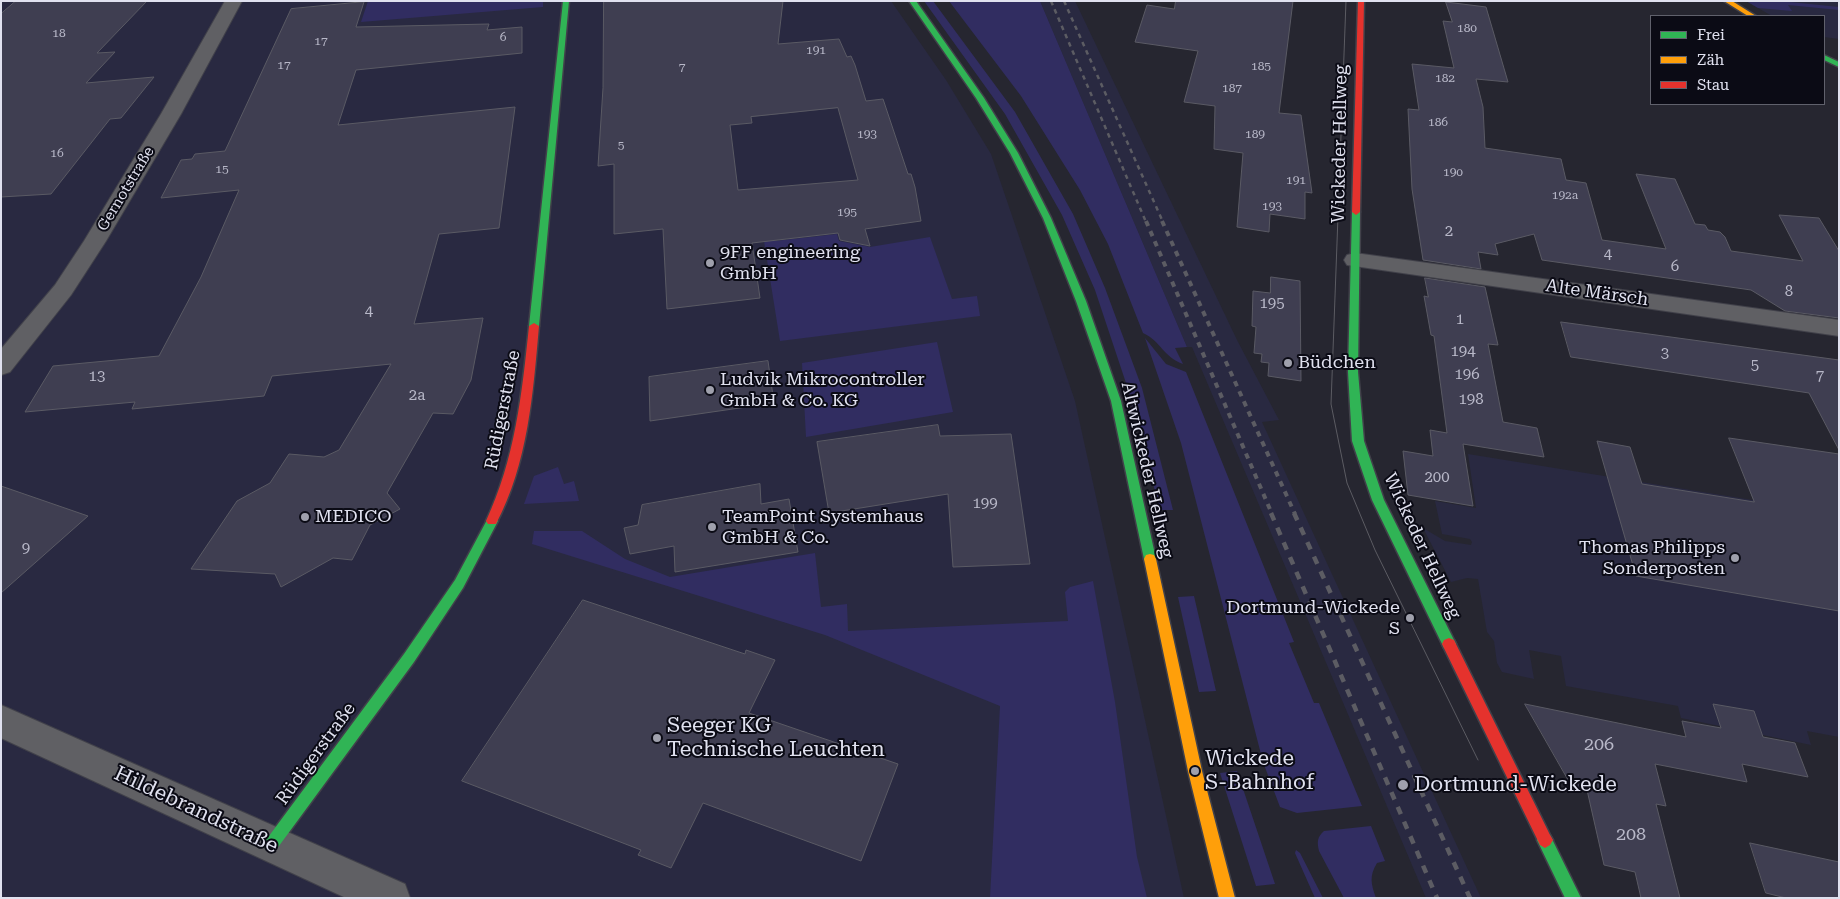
<!DOCTYPE html>
<html>
<head>
<meta charset="utf-8">
<style>
	body { margin:0 }
	#map { position:relative; width:1840px; height:899px; overflow:hidden; background:#262630; font-family:"Roboto Serif",serif }
	canvas { display:block }
	.frame { position:absolute; inset:0; border:2px solid #e0e1ef; pointer-events:none }
	.legend { position:absolute; left:1650px; top:15px; width:175px; height:90px; box-sizing:border-box; background:#0b0b15; border:1px solid #60616c; margin:0; padding:6px 9px; list-style:none; font-size:15px; color:#e0e1ef }
	.legend li { display:flex; align-items:center; gap:10px; height:25px }
	.legend b { width:25px; border:1px solid #60616c }
</style>
</head>
<body>
<div id="map">
<canvas width="1840" height="899"></canvas>
<div class="frame"></div>
<ul class="legend">
<li><b style="height:6px;background:#30b455"></b>Frei</li>
<li><b style="height:6px;background:#ff9f0a"></b>Zäh</li>
<li><b style="height:6px;background:#e5322d"></b>Stau</li>
</ul>
</div>
<script>
const ctx = document.querySelector('canvas').getContext('2d');
ctx.lineJoin = 'round';
function fill(path, color) { ctx.fillStyle = color; ctx.fill(path, 'evenodd'); }
function stroke(path, color, width, dash) { ctx.strokeStyle = color; ctx.lineWidth = width; ctx.lineCap = dash ? 'butt' : 'round'; ctx.setLineDash(dash || []); ctx.stroke(path); }
function drawText(font, color, halo, rows, align = 'center') {
  ctx.font = font + ' "Roboto Serif",serif'; ctx.lineWidth = 4; ctx.setLineDash([]); ctx.textBaseline = 'middle'; ctx.strokeStyle = halo; ctx.fillStyle = color; for (const [text, x, y, turn = 0] of rows) {
    ctx.save(); ctx.translate(x, y); ctx.rotate((+turn || 0) * Math.PI / 180); ctx.textAlign = isNaN(turn) ? turn : align; if (halo) ctx.strokeText(text, 0, 0); ctx.fillText(text, 0, 0); ctx.restore();
  }
}
const built = new Path2D(`
	M 1,1 L 891,1 L 946,80 L 991,154 L 1075,401 L 1184,898 L 1,898 Z
	M 1040,1 L 1075,1 L 1237,340 L 1279,420 L 1262,422 L 1481,898 L 1426,898 L 1192,347 L 1187,347 Z
	M 1746,1 L 1839,1 L 1839,39 L 1824,37 L 1824,16 L 1772,16 Z
	M 1468,454 L 1839,514 L 1839,737 L 1807,731 L 1811,745 L 1681,718 L 1678,706 L 1566,686 L 1561,656 L 1529,650 L 1534,679 L 1502,672 L 1497,663 L 1494,641 L 1487,632 L 1478,579 L 1467,578 L 1451,582 L 1423,528 L 1445,541 L 1471,545 L 1472,542 L 1470,539 L 1442,534 L 1435,501 L 1476,508 Z`);
const green = new Path2D(`
	M 368,1 L 543,1 L 543,7 L 361,22 Z
	M 924,1 L 933,1 L 1015,112 L 1073,214 L 1105,288 L 1142,388 L 1173,510 L 1160,510 L 1128,389 L 1095,290 L 1062,215 L 1005,114 Z
	M 949,1 L 1040,1 L 1187,347 L 1175,348 L 1183,364 C 1162,356 1162,342 1143,333 L 1108,244 L 1080,190 L 1021,96 Z
	M 1746,1 L 1780,1 L 1839,7 L 1839,10 L 1788,5 L 1792,11 L 1758,8 Z
	M 767,190 L 775,241 L 837,234 L 839,241 L 870,247 L 930,237 L 952,299 L 977,296 L 980,316 L 780,341 L 756,191 Z
	M 1145,338 L 1166,364 L 1186,372 L 1294,642 L 1289,643 L 1314,703 L 1319,703 L 1362,806 L 1297,813 L 1280,807 L 1263,762 L 1181,443 Z
	M 937,342 L 953,412 L 806,437 L 802,363 Z
	M 558,467 L 564,484 L 574,481 L 579,501 L 524,504 L 534,476 Z
	M 534,531 L 582,531 L 625,559 L 670,577 L 815,553 L 821,607 L 847,604 L 848,631 L 1068,621 L 1065,592 L 1070,587 L 1093,581 L 1115,702 L 1137,857 L 1147,898 L 990,898 L 1000,706 L 825,635 L 532,544 Z
	M 1194,596 L 1216,691 L 1199,692 L 1178,597 Z
	M 1237,771 L 1275,884 L 1256,886 L 1220,773 Z
	M 1371,826 L 1385,861 L 1377,863 C 1369,876 1371,884 1376,898 L 1344,898 L 1319,851 C 1317,842 1317,837 1324,831 Z
	M 1296,850 L 1300,853 L 1323,898 L 1315,898 L 1295,853 Z`);
const building = new Path2D(`
	M 16,1 L 147,1 L 97,53 L 115,52 L 86,83 L 154,77 L 121,118 L 110,119 L 51,194 L 1,197 L 1,14 Z
	M 604,1 L 783,1 L 778,44 L 839,39 L 847,57 L 851,56 L 855,65 L 866,101 L 883,99 L 908,174 L 911,174 L 915,187 L 921,221 L 865,229 L 870,246 L 840,240 L 838,233 L 752,243 L 760,298 L 667,309 L 663,229 L 614,234 L 614,164 L 598,166 L 603,88 ZM 838,108 L 858,180 L 738,190 L 730,125 L 752,123 L 751,117 Z
	M 1176,1 L 1293,1 L 1279,113 L 1301,115 L 1312,193 L 1305,192 L 1305,219 L 1270,214 L 1269,232 L 1237,227 L 1243,153 L 1214,149 L 1215,106 L 1184,102 L 1198,51 L 1135,42 L 1147,5 L 1174,9 Z
	M 364,2 L 356,27 L 489,24 L 487,30 L 522,27 L 522,53 L 356,70 L 338,125 L 515,107 L 499,228 L 439,234 L 414,324 L 483,318 L 471,380 L 453,414 L 433,413 L 387,493 L 400,509 L 370,525 L 352,560 L 333,558 L 281,587 L 275,574 L 191,569 L 237,501 L 270,483 L 289,454 L 324,457 L 339,450 L 391,364 L 272,376 L 264,396 L 132,409 L 135,402 L 25,412 L 53,366 L 159,356 L 201,277 L 239,190 L 161,198 L 181,160 L 192,159 L 195,154 L 225,151 L 291,9 Z
	M 1446,2 L 1486,7 L 1508,82 L 1476,79 L 1483,107 L 1485,148 L 1561,159 L 1566,180 L 1586,183 L 1602,240 L 1666,249 L 1636,174 L 1675,179 L 1695,224 L 1705,225 L 1708,230 L 1720,232 L 1725,237 L 1731,251 L 1803,261 L 1779,215 L 1819,218 L 1839,251 L 1839,318 L 1785,311 L 1751,290 L 1542,260 L 1534,234 L 1495,244 L 1498,255 L 1478,252 L 1481,269 L 1423,260 L 1412,189 L 1408,109 L 1419,110 L 1412,64 L 1454,68 L 1443,21 L 1452,22 Z
	M 1271,277 L 1300,281 L 1301,381 L 1268,376 L 1269,363 L 1261,362 L 1262,354 L 1254,353 L 1256,327 L 1252,326 L 1253,291 L 1270,293 Z
	M 1425,278 L 1485,287 L 1498,345 L 1488,344 L 1503,422 L 1537,428 L 1544,457 L 1463,444 L 1473,506 L 1408,495 L 1403,451 L 1433,456 L 1430,430 L 1447,433 L 1434,336 L 1431,335 L 1424,296 L 1428,297 Z
	M 1561,322 L 1839,360 L 1839,450 L 1809,393 L 1571,357 Z
	M 768,361 L 774,403 L 650,421 L 649,377 Z
	M 938,425 L 940,436 L 1011,434 L 1030,564 L 953,567 L 948,494 L 829,513 L 817,442 Z
	M 1729,438 L 1839,454 L 1839,611 L 1636,576 L 1597,441 L 1630,447 L 1642,484 L 1754,502 Z
	M 760,484 L 761,504 L 789,499 L 798,552 L 675,572 L 674,546 L 630,554 L 624,528 L 638,525 L 642,505 Z
	M 1,486 L 88,516 L 1,593 Z
	M 583,600 L 745,654 L 746,650 L 775,660 L 749,713 L 898,764 L 861,861 L 703,803 L 671,868 L 638,855 L 641,850 L 462,781 Z
	M 1525,704 L 1686,737 L 1682,721 L 1721,728 L 1713,704 L 1754,711 L 1763,737 L 1795,743 L 1808,777 L 1742,764 L 1747,782 L 1655,764 L 1666,806 L 1656,804 L 1680,898 L 1641,898 L 1635,872 L 1604,865 L 1587,790 L 1573,788 Z
	M 1750,843 L 1839,862 L 1839,898 L 1786,898 L 1766,893 Z`);
const street = new Path2D(`
	M 225,1 L 242,1 L 181,114 L 106,241 L 71,295 L 10,372 L 1,375 L 1,349 L 55,285 L 84,241 L 161,114 Z
	M 1355,253 L 1839,320 L 1839,336 L 1347,265 L 1344,260 L 1347,255 Z
	M 1,705 L 405,884 L 410,898 L 346,898 L 1,738 Z`);
const fast = new Path2D(`
	M 563,1 L 569,1 L 539,326 L 534,329 L 529,326 Z
	M 909,1 L 916,1 L 984,98 L 1018,153 L 1051,218 L 1086,301 L 1121,401 L 1156,559 L 1154,563 L 1150,564 L 1146,563 L 1144,559 L 1111,401 L 1076,301 L 1043,218 L 1010,153 L 976,98 Z
	M 1824,55 L 1839,62 L 1839,67 L 1824,60 Z
	M 1356,209 L 1360,212 L 1358,372 L 1364,441 L 1384,500 L 1456,644 L 1454,648 L 1449,650 L 1444,648 L 1372,500 L 1352,441 L 1348,372 L 1352,212 Z
	M 492,516 L 496,518 L 498,521 L 463,588 L 414,662 L 276,850 L 271,853 L 266,850 L 263,845 L 266,840 L 404,654 L 455,580 L 488,518 Z
	M 1545,832 L 1550,835 L 1581,898 L 1565,898 L 1537,840 L 1540,835 Z`);
const slow = new Path2D(`
	M 1724,1 L 1732,1 L 1756,16 L 1748,16 Z
	M 1150,554 L 1154,555 L 1156,559 L 1202,771 L 1235,898 L 1219,898 L 1188,771 L 1144,559 L 1146,555 Z`);
const jam = new Path2D(`
	M 1358,1 L 1364,1 L 1360,212 L 1356,215 L 1352,212 Z
	M 534,323 L 539,326 C 533,394 528,463 496,524 L 488,524 L 486,521 C 515,459 522,394 529,326 Z
	M 1449,638 L 1454,640 L 1550,835 L 1553,840 L 1550,845 L 1545,848 L 1540,845 L 1442,644 L 1444,640 Z`);
const tram = new Path2D(`
	M 1346,1 L 1331,404 L 1347,483 L 1375,550 L 1478,760`);
const railFar2 = new Path2D(`
	M 1051,1 L 1146,222
	M 1064,1 L 1163,222`);
const railFar1 = new Path2D(`
	M 1146,221 L 1272,514
	M 1162,221 L 1295,514`);
const rail = new Path2D(`
	M 1271,513 L 1437,898
	M 1294,513 L 1470,898`);
const markers = [
	[710,263,5,"#9fa0ac"],
	[1288,363,5,"#9fa0ac"],
	[710,390,5,"#9fa0ac"],
	[305,517,5,"#9fa0ac"],
	[712,527,5,"#9fa0ac"],
	[1735,558,5,"#9fa0ac"],
	[1410,618,5,"#9fa0ac"],
	[657,738,5,"#9fa0ac"],
	[1195,771,5,"#9fa0ac"],
	[1403,785,6,"#9fa0ac"]
];
const farNumbernames = [
	["180",1467,28],
	["18",59,33],
	["6",503,37],
	["17",321,41],
	["191",816,50],
	["17",284,65],
	["185",1261,66],
	["7",682,67],
	["182",1445,78],
	["187",1232,88],
	["186",1438,122],
	["193",867,134],
	["189",1255,134],
	["5",621,145],
	["16",57,153],
	["15",222,169],
	["190",1453,172],
	["191",1296,180],
	["192a",1565,195],
	["193",1272,206],
	["195",847,212]
];
const farStreetnames = [
	["Gernotstraße",126,189,-59]
];
const numberNames = [
	["2",1449,232],
	["4",1608,255],
	["6",1675,267],
	["8",1789,292],
	["195",1272,304],
	["4",369,312],
	["1",1460,320],
	["194",1463,352],
	["3",1665,354],
	["5",1755,366],
	["196",1467,375],
	["7",1820,376],
	["13",97,377],
	["2a",417,396],
	["198",1471,400],
	["200",1437,478],
	["199",985,504],
	["9",26,549]
];
const streetNames = [
	["Wickeder Hellweg",1340,144,-89],
	["Alte Märsch",1597,293,8],
	["Rüdigerstraße",503,410,-79],
	["Altwickeder Hellweg",1147,470,77],
	["Wickeder Hellweg",1422,546,65],
	["Rüdigerstraße",316,754,-54]
];
const poiNames = [
	["9FF engineering",720,253],
	["GmbH",720,274],
	["Büdchen",1298,363],
	["Ludvik Mikrocontroller",720,380],
	["GmbH & Co. KG",720,401],
	["MEDICO",315,517],
	["TeamPoint Systemhaus",722,517],
	["GmbH & Co.",722,538],
	["Thomas Philipps",1725,548,"right"],
	["Sonderposten",1725,569,"right"],
	["Dortmund-Wickede",1400,608,"right"],
	["S",1400,629,"right"]
];
const nearNumbernames = [
	["206",1599,745],
	["208",1631,835]
];
const nearPoinames = [
	["Seeger KG",667,726],
	["Technische Leuchten",667,750],
	["Wickede",1205,759],
	["S-Bahnhof",1205,783],
	["Dortmund-Wickede",1414,785]
];
const nearStreetnames = [
	["Hildebrandstraße",196,810,25]
];
fill(built, '#292941');
fill(green, '#312d61');
fill(building, '#3f3e51');
stroke(building, '#5a5a64', 1);
stroke(street, '#41414a', 2);
stroke(fast, '#41414a', 3);
stroke(slow, '#41414a', 3);
stroke(jam, '#41414a', 3);
fill(street, '#606064');
fill(fast, '#30b455');
fill(slow, '#ff9f0a');
fill(jam, '#e5322d');
stroke(tram, '#5c5c63', 1);
stroke(railFar2, '#5c5c63', 2.5, [4.5, 4.5]);
stroke(railFar1, '#5c5c63', 4, [5.5, 5.5]);
stroke(rail, '#5c5c63', 4.5, [8, 8]);
for (const [x, y, r, color] of markers) { const dot = new Path2D(); dot.arc(x, y, r, 0, 2 * Math.PI); ctx.fillStyle = color; ctx.fill(dot); stroke(dot, '#0b0b15', 2); }
drawText('12px', '#b8b8c8', null, farNumbernames);
drawText('15px', '#e0e1ef', '#0b0b15', farStreetnames);
drawText('15px', '#b8b8c8', null, numberNames);
drawText('18px', '#e0e1ef', '#0b0b15', streetNames);
drawText('18px', '#e0e1ef', '#0b0b15', poiNames, 'left');
drawText('18px', '#b8b8c8', null, nearNumbernames);
drawText('21px', '#e0e1ef', '#0b0b15', nearPoinames, 'left');
drawText('21px', '#e0e1ef', '#0b0b15', nearStreetnames);
</script>
</body>
</html>
